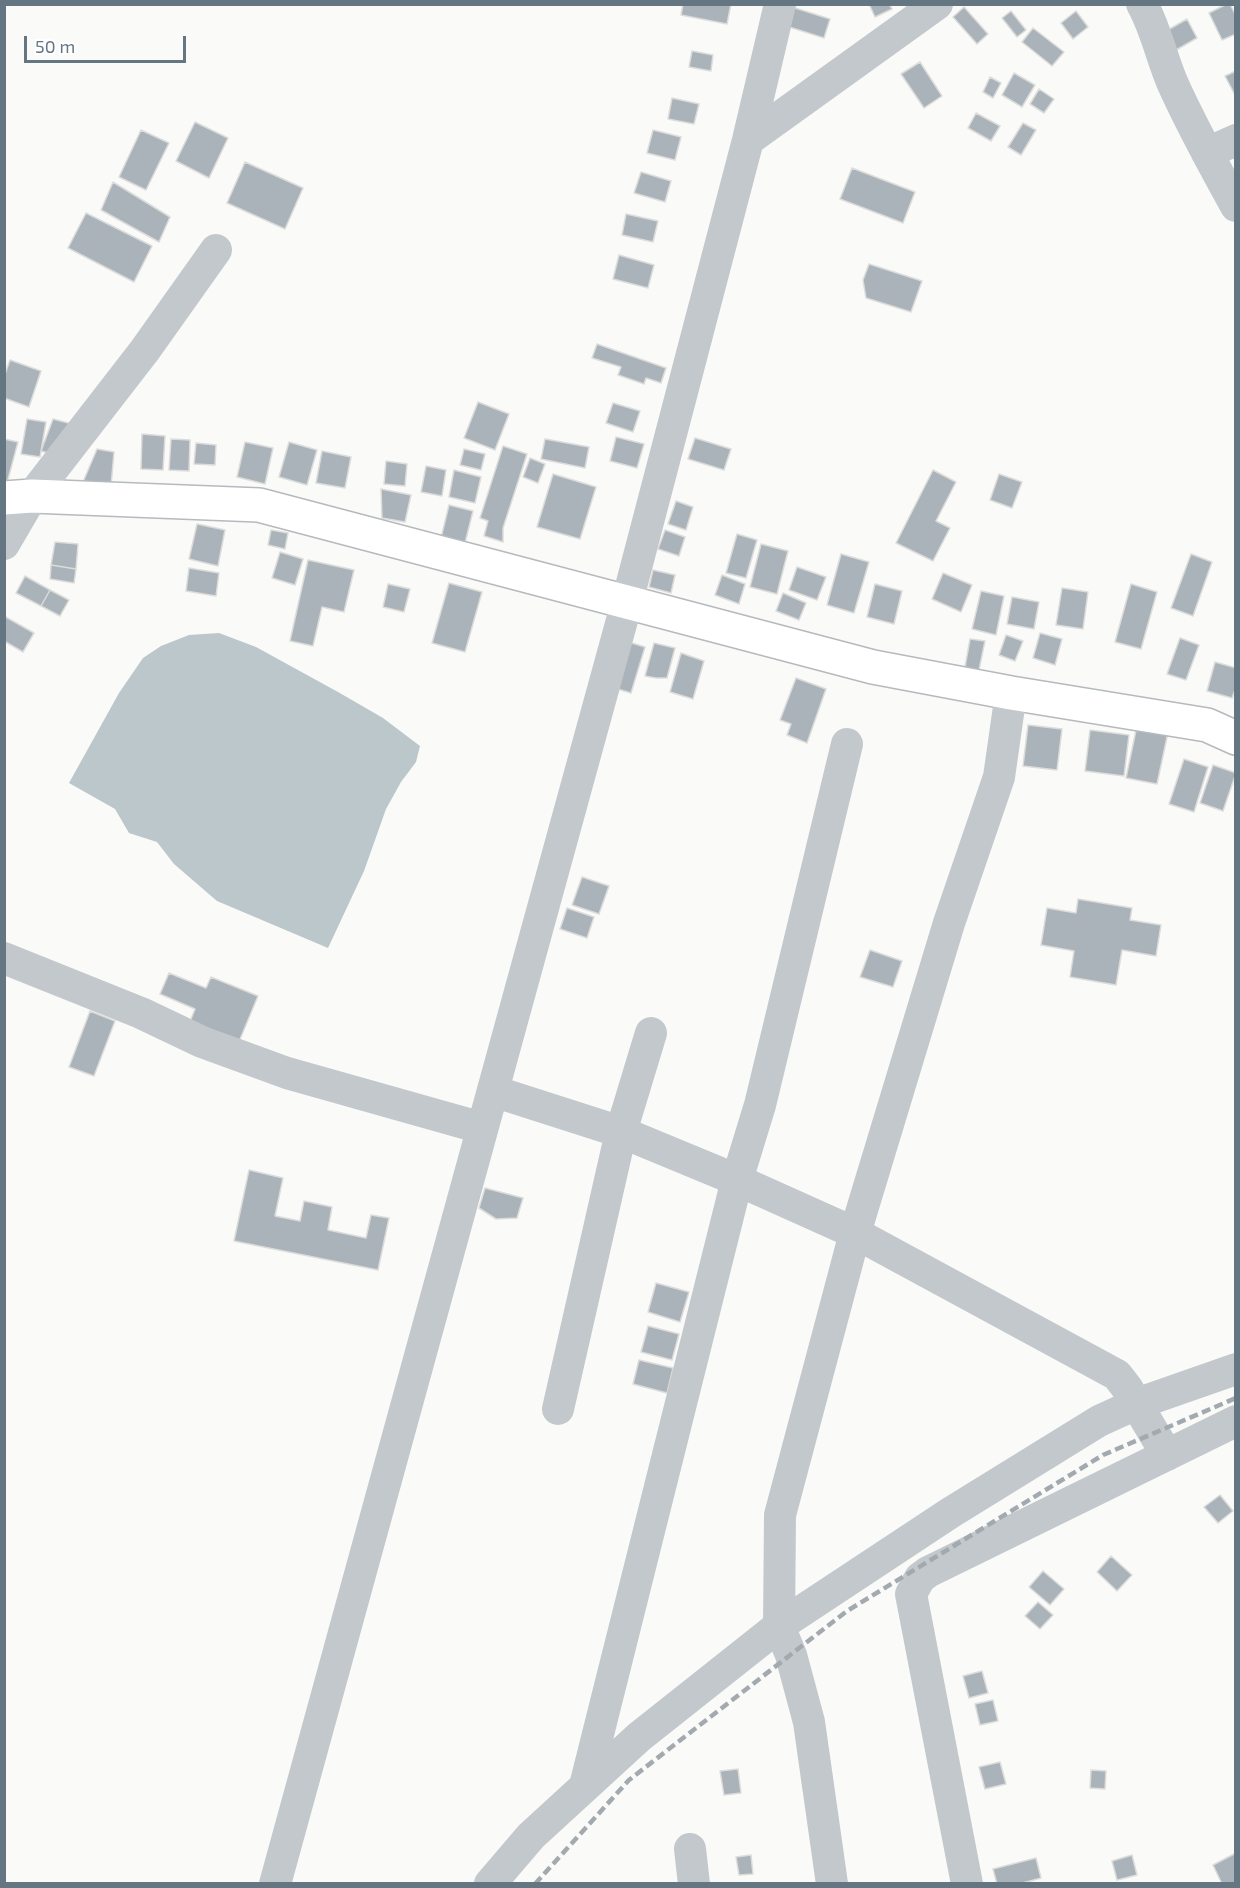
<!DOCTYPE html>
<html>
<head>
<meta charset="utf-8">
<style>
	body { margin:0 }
	#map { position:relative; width:1240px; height:1888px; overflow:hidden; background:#fafaf8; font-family:"Exo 2",sans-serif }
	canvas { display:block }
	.frame { position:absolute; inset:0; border:6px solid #657683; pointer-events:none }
	.scale { position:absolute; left:24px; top:36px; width:162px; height:27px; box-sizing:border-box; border:3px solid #657683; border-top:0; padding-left:8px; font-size:18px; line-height:21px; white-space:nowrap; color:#657683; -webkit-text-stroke:4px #fff; paint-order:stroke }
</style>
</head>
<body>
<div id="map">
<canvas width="1240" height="1888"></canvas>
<div class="frame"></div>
<div class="scale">50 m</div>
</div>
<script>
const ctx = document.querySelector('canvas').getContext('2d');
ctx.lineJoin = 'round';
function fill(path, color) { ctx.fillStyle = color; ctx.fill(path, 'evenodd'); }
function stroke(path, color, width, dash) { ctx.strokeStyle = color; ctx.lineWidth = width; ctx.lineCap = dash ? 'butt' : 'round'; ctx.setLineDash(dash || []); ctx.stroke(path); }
const water = new Path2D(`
	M 219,633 L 256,647 L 338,692 L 383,718 L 420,746 L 416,762 L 401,782 L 386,809 L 364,871 L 328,948 L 217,901 L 174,864 L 157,842 L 129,833 L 115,809 L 69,783 L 119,693 L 143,658 L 161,646 L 189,635 Z`);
const building = new Path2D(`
	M 683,4 L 731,4 L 727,24 L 681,15 Z
	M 869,4 L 889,4 L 892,9 L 875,17 Z
	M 1227,4 L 1230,4 L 1236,16 L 1236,34 L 1222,40 L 1209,13 Z
	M 792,7 L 830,19 L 824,38 L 786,26 Z
	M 964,7 L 988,34 L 977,44 L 953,17 Z
	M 1011,11 L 1026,30 L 1017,37 L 1002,18 Z
	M 1076,11 L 1088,27 L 1073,39 L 1061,23 Z
	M 1187,19 L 1197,38 L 1176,50 L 1166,31 Z
	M 1033,28 L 1064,52 L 1052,66 L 1022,42 Z
	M 692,51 L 713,55 L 711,71 L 689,67 Z
	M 920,62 L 942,96 L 924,108 L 901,74 Z
	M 1236,71 L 1236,97 L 1225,76 Z
	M 1014,73 L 1035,85 L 1022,107 L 1002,95 Z
	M 990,77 L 1001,83 L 993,98 L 983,92 Z
	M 1039,89 L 1054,99 L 1044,113 L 1030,104 Z
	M 672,98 L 699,104 L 694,124 L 668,119 Z
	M 976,113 L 1000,126 L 991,141 L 968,128 Z
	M 195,122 L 228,138 L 209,178 L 176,161 Z
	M 1023,123 L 1036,130 L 1021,155 L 1008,147 Z
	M 141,130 L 169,143 L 146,190 L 119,177 Z
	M 653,130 L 681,137 L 675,160 L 647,153 Z
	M 245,162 L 303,188 L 285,229 L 227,203 Z
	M 852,168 L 915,192 L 903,223 L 840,199 Z
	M 641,172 L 671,181 L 665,202 L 634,193 Z
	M 113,182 L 170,217 L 159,242 L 101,210 Z
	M 86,213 L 152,246 L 134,282 L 68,248 Z
	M 626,214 L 658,221 L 653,242 L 622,235 Z
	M 619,255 L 654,265 L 648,288 L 613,279 Z
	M 869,264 L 922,281 L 911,312 L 866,298 L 863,280 Z
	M 597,344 L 666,368 L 661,383 L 646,378 L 644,384 L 618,375 L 621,367 L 592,358 Z
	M 10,360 L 41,371 L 29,407 L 4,398 L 4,377 Z
	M 478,402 L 509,414 L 495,450 L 464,438 Z
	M 613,403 L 640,411 L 633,432 L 606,423 Z
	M 27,419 L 46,422 L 40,457 L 21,454 Z
	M 53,419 L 76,425 L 56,455 L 41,451 Z
	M 142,434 L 165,436 L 163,470 L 141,469 Z
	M 616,437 L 644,444 L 637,468 L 610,461 Z
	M 695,438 L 731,449 L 724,470 L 688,459 Z
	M 4,439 L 18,442 L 7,483 L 4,483 Z
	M 171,439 L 190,440 L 189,471 L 169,470 Z
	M 545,439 L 589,447 L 585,468 L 541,459 Z
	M 245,442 L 273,448 L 265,484 L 237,477 Z
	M 289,442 L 317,450 L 307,485 L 279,477 Z
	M 196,443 L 216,445 L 215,465 L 194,464 Z
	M 503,446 L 527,454 L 503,528 L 503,542 L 484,536 L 488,521 L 480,518 Z
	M 97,449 L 114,452 L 111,486 L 83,482 Z
	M 464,449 L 485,454 L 481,470 L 460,465 Z
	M 322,451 L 351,457 L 345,488 L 316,483 Z
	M 530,458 L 545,464 L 538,483 L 523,477 Z
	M 386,461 L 407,464 L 405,486 L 384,484 Z
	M 426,466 L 446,470 L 442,496 L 421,492 Z
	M 454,470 L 481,477 L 475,503 L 449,497 Z
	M 933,470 L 956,482 L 936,521 L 950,528 L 933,561 L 896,543 Z
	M 553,474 L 596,487 L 580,539 L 537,527 Z
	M 999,474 L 1022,482 L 1012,508 L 990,500 Z
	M 381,489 L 411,495 L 405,522 L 382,518 Z
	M 676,501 L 693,507 L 686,530 L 668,524 Z
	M 449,505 L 473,511 L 465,543 L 441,538 Z
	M 197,524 L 225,530 L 218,566 L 189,559 Z
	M 271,530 L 288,533 L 285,549 L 268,545 Z
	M 665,530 L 685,537 L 679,556 L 658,549 Z
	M 737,534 L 757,540 L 746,578 L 726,573 Z
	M 55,542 L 78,544 L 76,569 L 51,565 Z
	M 761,544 L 788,551 L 777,594 L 750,587 Z
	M 280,552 L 303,559 L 295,585 L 272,578 Z
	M 841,554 L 869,562 L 854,613 L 827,605 Z
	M 1191,554 L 1212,562 L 1193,616 L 1171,608 Z
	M 308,560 L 354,570 L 344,612 L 322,607 L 313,646 L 290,641 Z
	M 51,565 L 76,569 L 74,583 L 50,579 Z
	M 797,567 L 826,577 L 817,600 L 789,590 Z
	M 189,568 L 219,573 L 216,596 L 186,591 Z
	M 653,570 L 675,575 L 671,593 L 649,587 Z
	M 943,573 L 972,585 L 961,612 L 932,599 Z
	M 722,575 L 745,584 L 739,604 L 715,595 Z
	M 25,576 L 50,590 L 41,606 L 16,593 Z
	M 449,583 L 482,592 L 465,652 L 432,643 Z
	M 388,584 L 410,589 L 404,612 L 383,607 Z
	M 875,584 L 902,591 L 894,624 L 867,617 Z
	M 1131,584 L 1157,592 L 1141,649 L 1115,642 Z
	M 1062,588 L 1088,592 L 1083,629 L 1056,625 Z
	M 50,590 L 69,600 L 60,616 L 41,606 Z
	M 981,591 L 1004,596 L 996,635 L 972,629 Z
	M 783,593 L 806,603 L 799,620 L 776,611 Z
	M 1012,597 L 1039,602 L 1034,629 L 1007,624 Z
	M 4,616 L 34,633 L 23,652 L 4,641 Z
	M 1040,633 L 1062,639 L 1055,665 L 1033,658 Z
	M 1006,635 L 1023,641 L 1015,661 L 999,655 Z
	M 1180,638 L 1199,645 L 1186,680 L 1167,674 Z
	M 970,639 L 985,641 L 979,670 L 965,667 Z
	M 625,641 L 645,647 L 631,693 L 611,687 Z
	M 654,643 L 675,648 L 667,678 L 656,678 L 645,676 Z
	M 681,653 L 704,661 L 693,699 L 670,692 Z
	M 1215,662 L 1236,668 L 1236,687 L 1232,698 L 1207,691 Z
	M 796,678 L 826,689 L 807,743 L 787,735 L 791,724 L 780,720 Z
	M 1139,716 L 1170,723 L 1157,784 L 1126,778 Z
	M 1028,725 L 1062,729 L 1057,770 L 1023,766 Z
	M 1090,730 L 1129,735 L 1124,776 L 1085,771 Z
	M 1184,759 L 1208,767 L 1194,812 L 1169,804 Z
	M 1213,765 L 1236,773 L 1223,811 L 1200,803 Z
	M 582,877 L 609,886 L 599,914 L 572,905 Z
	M 1078,899 L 1132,908 L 1130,920 L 1161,925 L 1156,956 L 1122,950 L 1116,985 L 1070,977 L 1074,951 L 1041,945 L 1047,908 L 1076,913 Z
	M 567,908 L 594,917 L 587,938 L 560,929 Z
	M 870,950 L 902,961 L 893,987 L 860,977 Z
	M 169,973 L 206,988 L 211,977 L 258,996 L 238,1044 L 189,1024 L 195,1009 L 160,994 Z
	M 90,1011 L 115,1021 L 94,1076 L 69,1067 Z
	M 249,1170 L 283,1178 L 275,1216 L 300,1221 L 304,1201 L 332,1207 L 328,1230 L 366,1238 L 371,1215 L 389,1218 L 378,1270 L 234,1241 Z
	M 485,1188 L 523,1198 L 517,1218 L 496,1219 L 479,1208 Z
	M 656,1283 L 689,1292 L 680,1322 L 648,1312 Z
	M 648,1326 L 679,1334 L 672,1360 L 641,1352 Z
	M 639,1360 L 673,1368 L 667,1393 L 633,1384 Z
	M 1220,1495 L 1233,1511 L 1218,1523 L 1204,1507 Z
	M 1111,1556 L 1132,1575 L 1117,1591 L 1097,1572 Z
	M 1043,1571 L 1064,1589 L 1050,1605 L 1029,1587 Z
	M 1038,1602 L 1053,1615 L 1040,1629 L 1025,1616 Z
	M 982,1671 L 988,1693 L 969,1698 L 963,1676 Z
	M 993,1700 L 998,1721 L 980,1725 L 975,1704 Z
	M 1000,1762 L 1006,1784 L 985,1789 L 979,1767 Z
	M 738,1769 L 741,1793 L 724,1795 L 720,1771 Z
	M 1091,1770 L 1106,1771 L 1105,1789 L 1090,1788 Z
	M 1236,1853 L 1236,1884 L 1222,1884 L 1213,1865 Z
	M 751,1855 L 753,1874 L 739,1875 L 736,1857 Z
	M 1132,1855 L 1137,1875 L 1117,1880 L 1112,1861 Z
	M 1036,1858 L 1041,1878 L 1019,1884 L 997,1884 L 993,1869 Z`);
const minor = new Path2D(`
	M 1142,4 C 1156,29 1161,56 1172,82 C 1191,125 1214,166 1236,206
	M 748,140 L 937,4
	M 1207,153 L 1236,140
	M 4,544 L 32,496 L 145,350 L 216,250
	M 4,958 L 141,1013 L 202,1042 L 287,1073 L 482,1128
	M 493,1091 L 621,1132 L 737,1180 L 855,1233 L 1117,1375 L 1127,1388 L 1167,1455
	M 558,1409 L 621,1132 L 651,1033
	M 585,1786 L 737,1180 L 760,1105 L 847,744
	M 690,1849 L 694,1884
	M 275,1884 L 627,602 L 748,140 L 780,4
	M 490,1884 L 531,1836 L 639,1737 L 779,1626 L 950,1513 L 1099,1421 L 1136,1404 L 1236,1369
	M 832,1884 L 809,1722 L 791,1655 L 779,1626 L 780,1515 L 855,1233 L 949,923 L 999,777 L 1011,693
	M 967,1884 L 911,1594 L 920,1578 L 928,1572 L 1236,1421`);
const major = new Path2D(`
	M 4,498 L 32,496 L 259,505 L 873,667 L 1011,693 L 1207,725 L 1236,738`);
const rail = new Path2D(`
	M 535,1884 L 629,1780 L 847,1611 L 1103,1455 L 1236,1398`);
fill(water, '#bbc7cb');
fill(building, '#aab3b9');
stroke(building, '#dcdcda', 1.5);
stroke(major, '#b5babe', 36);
stroke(minor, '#c3c8cc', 32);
stroke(major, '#fff', 33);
stroke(rail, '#a2aab0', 4.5, [9, 4.5]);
</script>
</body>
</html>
